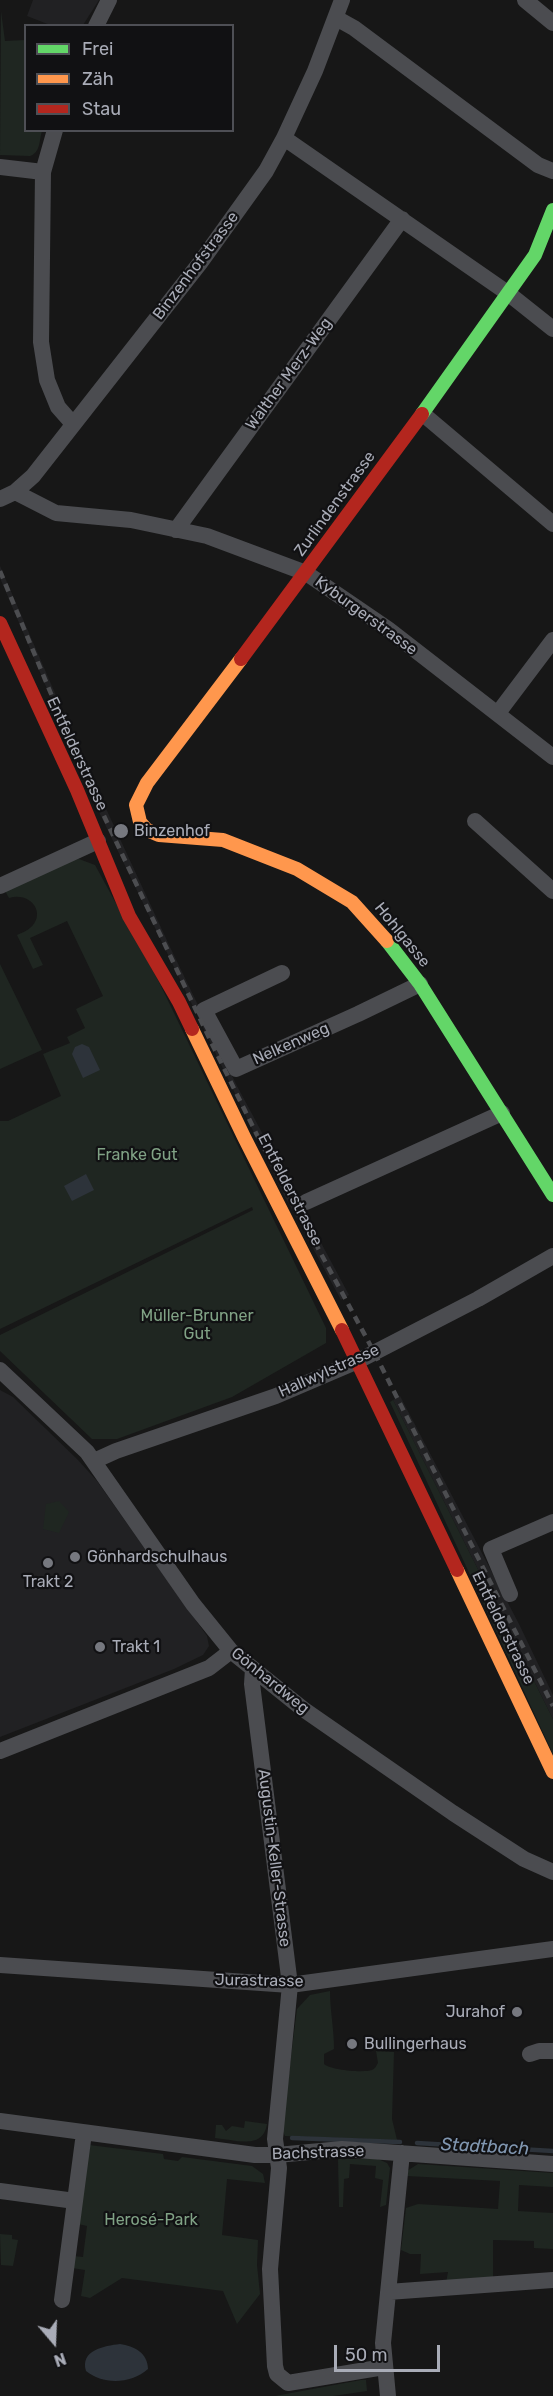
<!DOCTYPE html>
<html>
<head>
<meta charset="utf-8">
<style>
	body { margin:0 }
	#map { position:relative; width:553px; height:2396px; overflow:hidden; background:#171717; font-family:Rubik,sans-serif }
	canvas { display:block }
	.legend { position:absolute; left:24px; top:24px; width:210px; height:108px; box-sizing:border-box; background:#111113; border:2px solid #4e4f55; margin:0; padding:8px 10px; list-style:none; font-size:18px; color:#a9acb7 }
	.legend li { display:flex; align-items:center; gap:12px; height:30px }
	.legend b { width:30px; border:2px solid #4e4f55 }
	.north { position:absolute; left:24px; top:2312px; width:60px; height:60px; -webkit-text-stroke:4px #111113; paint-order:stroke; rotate:161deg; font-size:16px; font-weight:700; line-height:24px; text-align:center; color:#a9acb7 }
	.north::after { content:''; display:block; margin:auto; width:21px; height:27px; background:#a9acb7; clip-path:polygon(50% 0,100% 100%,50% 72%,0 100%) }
	.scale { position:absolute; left:334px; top:2345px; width:106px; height:27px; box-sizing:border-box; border:3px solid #a9acb7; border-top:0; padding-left:8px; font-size:18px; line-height:21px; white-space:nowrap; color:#a9acb7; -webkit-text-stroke:4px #111113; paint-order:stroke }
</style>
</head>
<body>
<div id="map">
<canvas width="553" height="2396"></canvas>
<ul class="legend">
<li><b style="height:8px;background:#63d668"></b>Frei</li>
<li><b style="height:8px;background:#ff974d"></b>Zäh</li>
<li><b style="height:8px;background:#b3261e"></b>Stau</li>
</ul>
<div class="north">N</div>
<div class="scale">50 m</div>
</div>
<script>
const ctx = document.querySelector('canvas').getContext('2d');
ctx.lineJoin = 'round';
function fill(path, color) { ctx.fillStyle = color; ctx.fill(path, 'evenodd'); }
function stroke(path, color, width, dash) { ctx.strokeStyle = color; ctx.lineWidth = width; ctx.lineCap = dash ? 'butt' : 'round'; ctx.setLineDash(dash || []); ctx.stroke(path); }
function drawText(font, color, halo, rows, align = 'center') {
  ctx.font = font + ' Rubik,sans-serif'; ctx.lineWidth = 4.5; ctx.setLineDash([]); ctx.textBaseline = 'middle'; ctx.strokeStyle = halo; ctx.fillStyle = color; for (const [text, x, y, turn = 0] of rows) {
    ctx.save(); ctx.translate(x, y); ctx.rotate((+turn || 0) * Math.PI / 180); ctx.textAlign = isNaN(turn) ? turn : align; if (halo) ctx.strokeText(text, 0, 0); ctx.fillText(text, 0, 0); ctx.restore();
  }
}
const built = new Path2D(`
	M 33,0 L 99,0 L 83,25 L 50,25 L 27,16 Z
	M 0,566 L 90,774 L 170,947 L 237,1086 L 349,1295 L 341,1300 L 283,1193 L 100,814 L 0,578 Z
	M 0,1390 L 13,1397 L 78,1460 L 97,1481 L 207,1636 L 209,1646 L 203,1655 L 174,1669 L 0,1737 Z
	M 400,1396 L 520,1626 L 553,1695 L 553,1719 L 393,1400 Z`);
const green = new Path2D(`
	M 1,11 L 5,41 L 25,40 L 26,130 L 42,131 C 39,140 41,152 30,156 L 0,155 Z
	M 79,859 L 95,865 L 159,982 L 326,1328 L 326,1343 L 232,1397 L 117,1439 L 92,1439 L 0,1351 L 0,1335 L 253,1210 L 252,1207 L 0,1329 L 0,1121 L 8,1121 L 61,1096 L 43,1054 L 70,1043 L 67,1037 L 85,1028 L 76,1009 L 103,996 L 67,921 L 30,938 L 43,965 L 33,969 L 17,935 C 21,933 27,931 30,928 C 47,914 31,891 9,898 L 5,891 L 70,860 Z
	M 0,964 L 42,1050 L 0,1069 Z
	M 393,1400 L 553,1719 L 553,1754 L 390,1402 Z
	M 59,1501 L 69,1512 L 59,1533 L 43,1529 L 46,1504 Z
	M 330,1991 C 330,2011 334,2029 334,2049 L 324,2054 L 324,2064 C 330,2070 363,2073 372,2070 C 376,2068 376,2066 378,2063 L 376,2051 L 394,2052 L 392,2119 L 397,2140 L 285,2136 L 282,2129 L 297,2009 L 310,1995 Z
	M 245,2121 L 267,2124 C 263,2150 236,2140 215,2138 L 216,2125 L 222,2125 L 226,2131 L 232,2126 L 244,2128 Z
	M 89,2145 L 163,2154 L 164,2159 L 178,2161 L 182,2157 L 252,2166 L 263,2174 L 265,2183 L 227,2179 L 222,2235 L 258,2240 L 257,2265 L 260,2294 L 237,2324 L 223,2291 L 122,2278 L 90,2298 L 81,2296 L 85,2270 L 72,2268 L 73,2256 L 83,2257 L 87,2226 L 78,2224 Z
	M 338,2159 L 378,2159 L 387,2163 L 390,2168 L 386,2205 L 380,2207 L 383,2180 L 375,2178 L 376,2166 L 350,2164 L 349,2178 L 344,2179 L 343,2207 L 339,2207 Z
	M 418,2164 L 553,2173 L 553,2187 L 519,2185 L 518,2211 L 553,2213 L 553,2249 L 534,2248 L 534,2241 L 493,2240 L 493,2278 L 446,2283 L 448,2272 L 420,2274 L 421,2254 L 410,2254 L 401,2250 L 406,2208 L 418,2204 L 498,2209 L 500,2181 L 407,2176 L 407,2171 Z
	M 0,2234 L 12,2235 L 12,2239 L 18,2240 L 13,2266 L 1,2265 Z
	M 361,2380 L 366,2380 L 367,2391 L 333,2396 L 275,2396 Z`);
const water = new Path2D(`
	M 82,1044 L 89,1047 L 100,1070 L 83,1078 L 72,1054 L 75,1047 Z
	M 86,1174 L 94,1190 L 72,1201 L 64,1186 Z
	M 120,2344 C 134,2346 148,2353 148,2369 C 131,2384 103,2385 86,2371 C 80,2350 104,2346 120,2344 Z`);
const stream = new Path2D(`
	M 292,2138 L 400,2142
	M 417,2143 L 553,2151`);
const street = new Path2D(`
	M 525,0 L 553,23
	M 336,18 L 354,28 L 538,165 L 553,171
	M 96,26 L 109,0
	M 55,130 L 43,172 L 41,342 L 47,380 L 58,407 L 73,424
	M 284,138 L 509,294 L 553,329
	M 0,167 L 43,172
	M 423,414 L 553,524
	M 15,492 L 56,513 L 131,520 L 207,536 L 306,573 L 388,629 L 553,757
	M 0,499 L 15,492 L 33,476 L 200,263 L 266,171 L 284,138 L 315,71 L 342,0
	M 176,530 L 402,219
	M 498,713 L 553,640
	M 475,821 L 553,891
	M 0,886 L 98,841
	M 282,973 L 204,1010 L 236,1069 L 358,1014 L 420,984
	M 306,1202 L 502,1113
	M 0,1370 L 87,1452 L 193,1604 L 231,1651 L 303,1709 L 453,1813 L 524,1859 L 553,1872
	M 94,1461 L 116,1451 L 276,1396 L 358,1361 L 478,1299 L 553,1256
	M 510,1594 L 491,1549 L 553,1522
	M 253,1669 L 252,1684 L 290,1985 L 275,2139 L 279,2168 L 270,2269 L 275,2366 L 277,2374 L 288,2383 L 384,2367
	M 0,1751 L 209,1668 L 231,1651
	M 0,1965 L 290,1985 L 553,1949
	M 530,2054 L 539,2051 L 553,2051
	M 0,2121 L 255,2155 L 277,2155 L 342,2149 L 553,2164
	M 0,2191 L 75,2201 L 84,2133
	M 388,2292 L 553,2280
	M 62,2300 L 75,2201
	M 388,2396 L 383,2343 L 402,2153`);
const fast = new Path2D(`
	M 422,414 L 535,255 L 553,210
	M 387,941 L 420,984 L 553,1195`);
const slow = new Path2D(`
	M 241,659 L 147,783 L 136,805 L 140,822 L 147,830 L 159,835 L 223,840 L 297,869 L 352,902 L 387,941
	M 192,1029 L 244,1137 L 342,1330
	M 457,1570 L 553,1772`);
const jam = new Path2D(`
	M 0,623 L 77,790 L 129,916 L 179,1002 L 192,1029
	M 241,659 L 422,414
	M 342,1330 L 457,1570`);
const rail = new Path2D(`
	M 0,571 L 86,778 L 212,1044 L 257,1135 L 374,1352 L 553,1706`);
const markers = [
	[121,831,8,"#76787f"],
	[75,1557,6,"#76787f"],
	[48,1563,6,"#76787f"],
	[100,1647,6,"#76787f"],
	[517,2012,6,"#76787f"],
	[352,2044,6,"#76787f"]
];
const streetNames = [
	["Binzenhofstrasse",196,266,-53],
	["Walther Merz-Weg",289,374,-54],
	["Zurlindenstrasse",335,504,-54],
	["Kyburgerstrasse",366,616,36],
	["Entfelderstrasse",77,754,65],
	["Hohlgasse",402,935,51],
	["Nelkenweg",291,1044,-24],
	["Entfelderstrasse",290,1190,63],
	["Hallwylstrasse",329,1371,-24],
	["Entfelderstrasse",503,1628,64],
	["Gönhardweg",270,1681,39],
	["Augustin-Keller-Strasse",274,1858,83],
	["Jurastrasse",259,1981,1],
	["Bachstrasse",318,2153,-2]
];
const poiNames = [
	["Binzenhof",134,831],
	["Gönhardschulhaus",87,1557],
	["Trakt 2",48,1582,"center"],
	["Trakt 1",112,1647],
	["Jurahof",505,2012,"right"],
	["Bullingerhaus",364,2044]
];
const parkNames = [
	["Franke Gut",137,1155],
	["Müller-Brunner",197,1316],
	["Gut",197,1334],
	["Herosé-Park",151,2220]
];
const waterNames = [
	["Stadtbach",485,2147,3]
];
fill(built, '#212123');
fill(green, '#1f2621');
fill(water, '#2d333a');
stroke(stream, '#2d333a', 4.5);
stroke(street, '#4b4c50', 16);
stroke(fast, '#63d668', 14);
stroke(slow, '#ff974d', 14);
stroke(jam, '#b3261e', 14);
stroke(rail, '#4c4d50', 4.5, [8, 6]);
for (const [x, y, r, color] of markers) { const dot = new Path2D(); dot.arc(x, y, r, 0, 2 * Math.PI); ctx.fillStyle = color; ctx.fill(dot); stroke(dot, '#111113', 2); }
drawText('16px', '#a9acb7', '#111113', streetNames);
drawText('16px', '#a9acb7', '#111113', poiNames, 'left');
drawText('16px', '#80a285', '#111113', parkNames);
drawText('italic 18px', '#8197b1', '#111113', waterNames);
</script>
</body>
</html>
